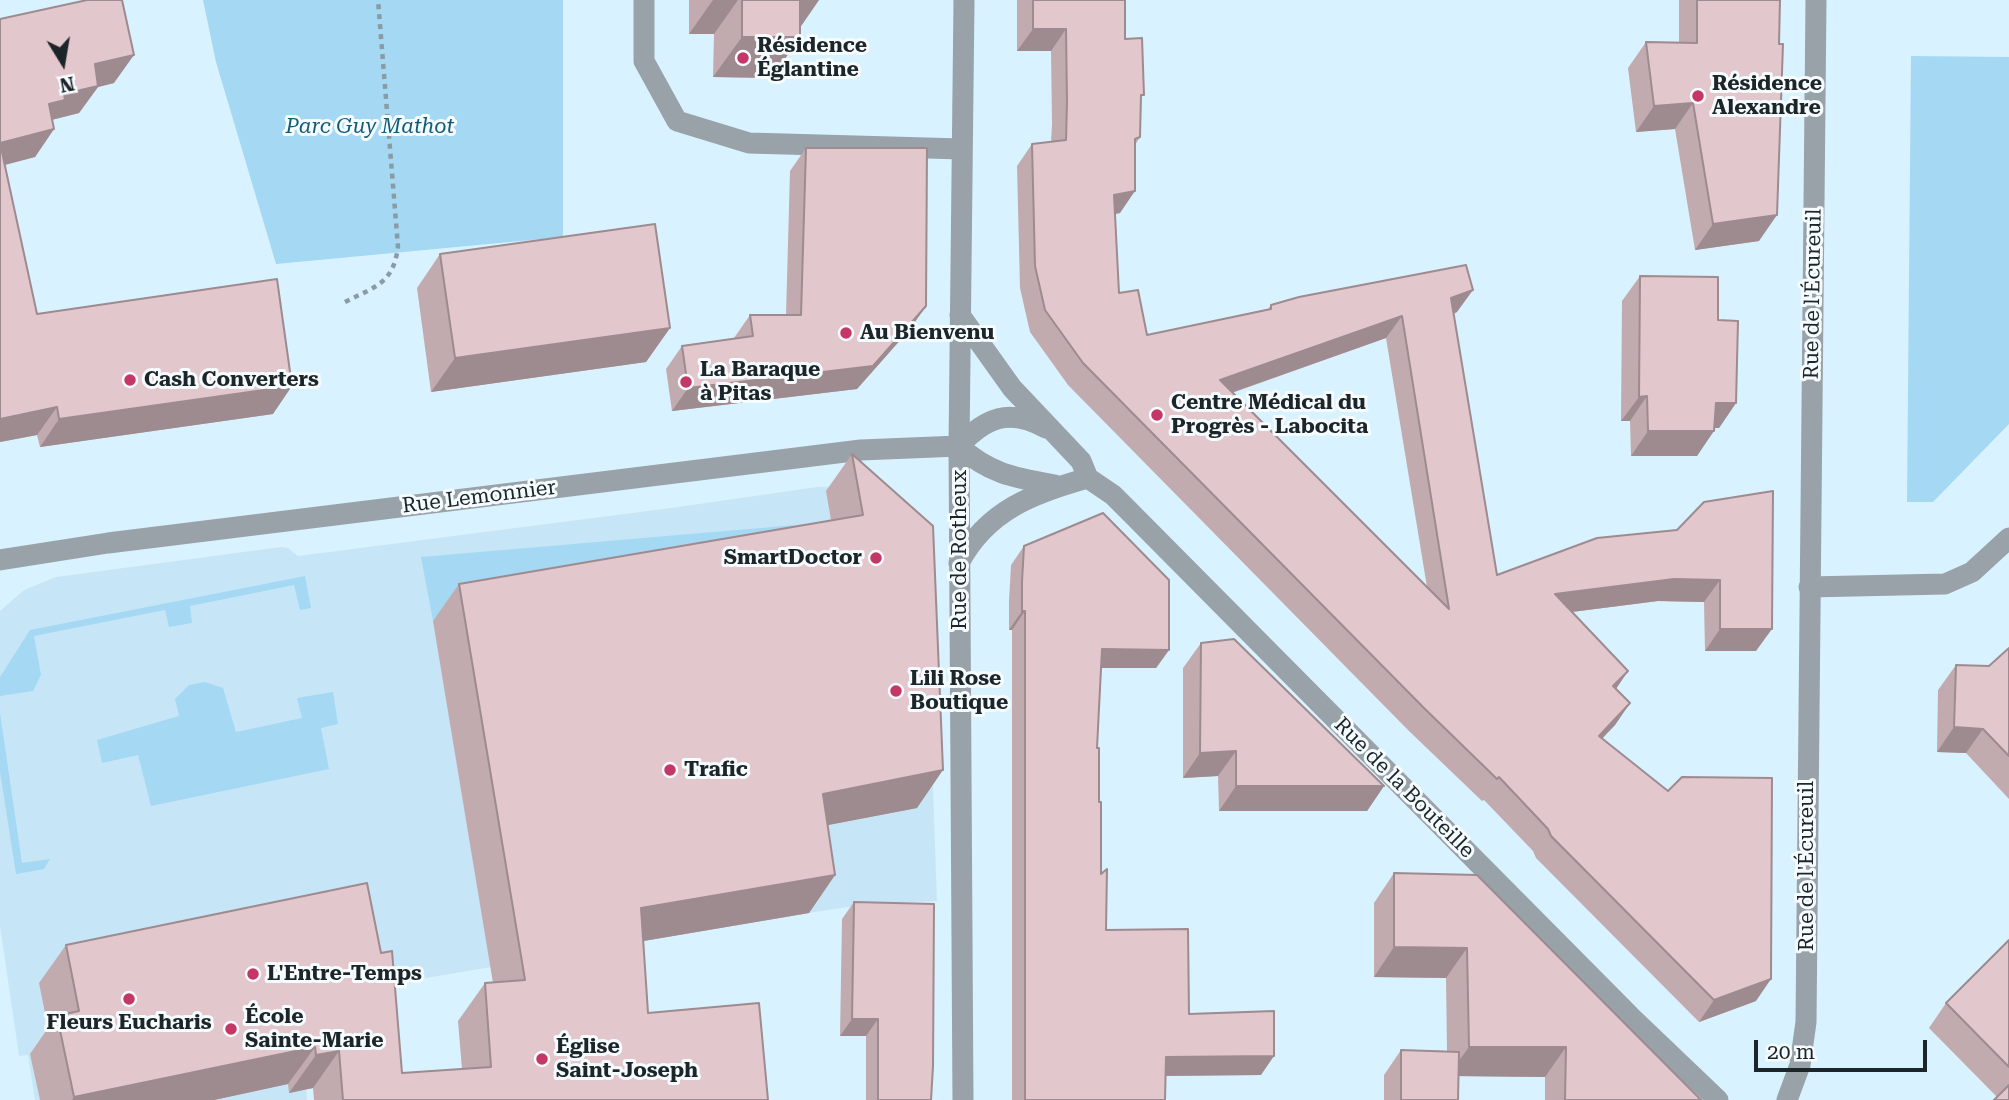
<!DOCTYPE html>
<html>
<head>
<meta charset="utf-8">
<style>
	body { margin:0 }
	#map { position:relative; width:2009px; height:1100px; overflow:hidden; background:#d9f2ff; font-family:"Roboto Serif",serif }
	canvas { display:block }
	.north { position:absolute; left:28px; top:28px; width:70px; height:70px; -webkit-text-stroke:5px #f6fbfe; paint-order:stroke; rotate:169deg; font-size:19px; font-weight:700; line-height:28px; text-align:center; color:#1c252a }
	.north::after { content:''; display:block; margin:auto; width:24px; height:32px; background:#1c252a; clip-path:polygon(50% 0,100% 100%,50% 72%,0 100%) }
	.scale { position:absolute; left:1754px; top:1040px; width:173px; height:32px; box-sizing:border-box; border:4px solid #1c252a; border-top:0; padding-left:9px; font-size:21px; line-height:24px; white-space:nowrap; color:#1c252a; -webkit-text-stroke:5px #f6fbfe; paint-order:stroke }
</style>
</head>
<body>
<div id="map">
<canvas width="2009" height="1100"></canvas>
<div class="north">N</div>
<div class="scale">20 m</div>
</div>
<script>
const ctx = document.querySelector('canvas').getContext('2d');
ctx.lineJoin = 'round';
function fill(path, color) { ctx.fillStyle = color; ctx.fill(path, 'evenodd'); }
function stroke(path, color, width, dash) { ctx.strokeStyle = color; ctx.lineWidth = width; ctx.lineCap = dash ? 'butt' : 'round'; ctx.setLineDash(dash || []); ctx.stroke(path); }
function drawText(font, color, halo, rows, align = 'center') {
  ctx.font = font + ' "Roboto Serif",serif'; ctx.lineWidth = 6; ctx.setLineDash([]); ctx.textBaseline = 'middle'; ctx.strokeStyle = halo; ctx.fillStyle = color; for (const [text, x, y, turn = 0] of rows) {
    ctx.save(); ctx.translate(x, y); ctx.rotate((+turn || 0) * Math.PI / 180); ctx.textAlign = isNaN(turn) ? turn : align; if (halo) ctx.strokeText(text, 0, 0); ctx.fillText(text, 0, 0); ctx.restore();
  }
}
const built = new Path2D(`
	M 847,486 L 925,563 L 937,901 L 867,904 L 809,913 L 291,1001 L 297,1003 L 307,1100 L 35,1100 L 28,1055 L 19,1056 L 0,926 L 0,611 L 24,590 L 56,577 L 281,547 L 288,548 L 298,556 L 671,508 L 817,487 Z`);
const green = new Path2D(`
	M 203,0 L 563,0 L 563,237 L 276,264 L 216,62 Z
	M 1911,56 L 2009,57 L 2009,424 L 1933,502 L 1907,502 Z
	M 831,522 L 836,553 L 433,621 L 421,557 Z
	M 305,576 L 311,608 L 300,610 L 294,585 L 190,606 L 192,623 L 169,627 L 165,610 L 34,636 L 41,675 L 33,691 L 0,696 L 0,677 L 30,630 Z
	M 205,682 L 223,688 L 236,732 L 302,718 L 297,698 L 333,692 L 338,724 L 321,728 L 329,769 L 151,806 L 138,755 L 102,763 L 97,740 L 179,716 L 175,699 L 189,685 Z
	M 0,713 L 22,863 L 50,859 L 44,869 L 16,874 L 0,772 Z`);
const path = new Path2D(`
	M 345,302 C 376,286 393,284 398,247 L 378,0`);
const minor = new Path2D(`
	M 644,0 L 644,61 L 677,121 L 749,143 L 962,149
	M 960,315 L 1012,388 L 1081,461 L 1088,478 L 1113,495 L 1131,513 L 1630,1016 L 1718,1100
	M 959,446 C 989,474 1016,478 1055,485
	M 959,446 C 986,417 1009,408 1046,428
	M 0,560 L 108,543 L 861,450 L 959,446
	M 959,563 C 987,510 1034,493 1088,478
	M 1809,587 L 1945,584 L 1972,572 L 2009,538
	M 963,1100 L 959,446 L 964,0
	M 1787,1100 L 1800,1065 L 1806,1022 L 1816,0`);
const wall = new Path2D(`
	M 689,0 L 819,0 L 800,27 L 772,78 L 713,77 L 714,34 L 689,34 Z
	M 1017,0 L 1125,0 L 1125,39 L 1141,99 L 1140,137 L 1135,145 L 1120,213 L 1115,214 L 1119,293 L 1147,335 L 1268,309 L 1271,305 L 1457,312 L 1454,314 L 1497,575 L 1677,530 L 1704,502 L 1756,651 L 1705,651 L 1704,602 L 1658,601 L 1572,612 L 1628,671 L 1616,689 L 1630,703 L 1615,725 L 1602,739 L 1756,1001 L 1699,1022 L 1536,858 L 1533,851 L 1484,800 L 1482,801 L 1409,731 L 1068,385 L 1030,332 L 1020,288 L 1017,166 L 1032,144 L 1051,142 L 1052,124 L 1051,51 L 1017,51 ZM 1386,338 L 1427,587 L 1232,393 Z
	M 1679,0 L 1780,0 L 1759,241 L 1695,250 L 1675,129 L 1636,132 L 1628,68 L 1646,42 L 1679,42 Z
	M 0,19 L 114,83 L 98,87 L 79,113 L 52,120 L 54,129 L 35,157 L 5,165 L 37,314 L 273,414 L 40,447 L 37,435 L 0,442 Z
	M 806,148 L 926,306 L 910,329 L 857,389 L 672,411 L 666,369 L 682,346 L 734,338 L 750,315 L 786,315 L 790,171 Z
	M 440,254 L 670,328 L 646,362 L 431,392 L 417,288 Z
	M 1640,276 L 1718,320 L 1736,403 L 1719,428 L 1714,428 L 1697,456 L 1631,456 L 1630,421 L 1621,421 L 1622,301 Z
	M 852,454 L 917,808 L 828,825 L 835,875 L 809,913 L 643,941 L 648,1013 L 768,1100 L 314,1100 L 313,1088 L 289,1093 L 288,1084 L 214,1100 L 40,1100 L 30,1054 L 48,1028 L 39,983 L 66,945 L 402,1073 L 462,1069 L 458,1021 L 485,983 L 493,983 L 433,621 L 459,584 L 831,520 L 826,491 Z
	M 1024,546 L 1169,650 L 1156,668 L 1101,668 L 1097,748 L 1101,874 L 1106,930 L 1189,1014 L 1261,1075 L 1165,1076 L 1165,1100 L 1012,1100 L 1012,630 L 1009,630 L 1009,601 L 1011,565 Z
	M 1201,643 L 1384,786 L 1367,811 L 1219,811 L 1218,776 L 1183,778 L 1183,668 Z
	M 2009,648 L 2009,799 L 1966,753 L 1937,752 L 1938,690 L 1956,665 L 1989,666 Z
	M 1394,873 L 1701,1100 L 1545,1100 L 1545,1077 L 1459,1076 L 1458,1100 L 1384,1100 L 1384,1075 L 1401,1050 L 1447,1051 L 1446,978 L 1374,977 L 1374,903 Z
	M 854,902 L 931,1100 L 866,1100 L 866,1036 L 840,1036 L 842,919 Z
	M 2009,940 L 2009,1100 L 1997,1097 L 1929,1028 L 1946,1003 Z`);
const shadedWall = new Path2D(`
	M 713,0 L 738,0 L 714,34 L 689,34 Z
	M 799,0 L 819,0 L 795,35 L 800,37 L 772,78 L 713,77 L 742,37 Z
	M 1033,29 L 1066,29 L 1051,51 L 1017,51 Z
	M 134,55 L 114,83 L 98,87 L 79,113 L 51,120 L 49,104 L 64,94 L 95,64 Z
	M 1693,103 L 1675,129 L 1636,132 L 1654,106 Z
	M 54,129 L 35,157 L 0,166 L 0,143 Z
	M 1135,191 L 1120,213 L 1098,217 L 1114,195 Z
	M 1777,215 L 1759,241 L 1695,250 L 1713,224 Z
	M 1473,290 L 1457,312 L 1436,320 L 1451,298 Z
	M 926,306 L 910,329 L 857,389 L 672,411 L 688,388 Z
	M 1402,316 L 1386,338 L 1205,402 L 1220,380 Z
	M 670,328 L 646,362 L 431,392 L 455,358 Z
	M 292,386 L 273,414 L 40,447 L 59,419 Z
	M 1647,396 L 1630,421 L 1621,421 L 1639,397 Z
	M 1716,403 L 1736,403 L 1719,428 L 1698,428 Z
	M 57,407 L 37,435 L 0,442 L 0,419 Z
	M 1648,431 L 1714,431 L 1697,456 L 1631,456 Z
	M 1674,579 L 1720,580 L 1704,602 L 1658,601 L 1540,616 L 1555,594 Z
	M 1022,611 L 1025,611 L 1012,630 L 1009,630 Z
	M 1720,629 L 1772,629 L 1756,651 L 1705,651 Z
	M 1102,649 L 1169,650 L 1156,668 L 1089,668 Z
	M 1628,671 L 1613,693 L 1613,686 Z
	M 1630,703 L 1615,725 L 1583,758 L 1599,736 Z
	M 1954,727 L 1983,729 L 1966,753 L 1937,752 Z
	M 1236,751 L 1218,776 L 1183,778 L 1200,753 Z
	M 943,770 L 917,808 L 797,831 L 823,794 Z
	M 1236,786 L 1384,786 L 1367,811 L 1219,811 Z
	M 835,875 L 809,913 L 614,946 L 641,908 Z
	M 1394,947 L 1467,948 L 1446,978 L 1374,977 Z
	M 1771,979 L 1756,1001 L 1699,1022 L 1714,1000 Z
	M 852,1019 L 878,1019 L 866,1036 L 840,1036 Z
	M 315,1047 L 288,1084 L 214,1100 L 72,1100 L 74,1097 Z
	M 1469,1047 L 1566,1047 L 1545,1077 L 1448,1076 Z
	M 339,1051 L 313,1088 L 289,1093 L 316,1055 Z
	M 1274,1056 L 1261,1075 L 1153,1076 L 1166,1057 Z`);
const building = new Path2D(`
	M 87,0 L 122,0 L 134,55 L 95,64 L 98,86 L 64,94 L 65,100 L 49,104 L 54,129 L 0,143 L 37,314 L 277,279 L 292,386 L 59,419 L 57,407 L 0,419 L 0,19 Z
	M 742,0 L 800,0 L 800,37 L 742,37 Z
	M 1033,0 L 1125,0 L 1125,39 L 1142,38 L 1144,95 L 1141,95 L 1140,137 L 1135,139 L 1135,191 L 1114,195 L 1119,293 L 1138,290 L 1147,335 L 1271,309 L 1271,305 L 1299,297 L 1466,265 L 1473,290 L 1451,298 L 1497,575 L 1597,538 L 1677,530 L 1704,502 L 1773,491 L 1772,629 L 1720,629 L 1720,580 L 1674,579 L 1555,594 L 1628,671 L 1613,686 L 1630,703 L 1599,736 L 1668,791 L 1682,777 L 1772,778 L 1771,979 L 1714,1000 L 1551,836 L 1548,829 L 1499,777 L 1497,779 L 1425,709 L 1083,363 L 1045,310 L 1035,266 L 1032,144 L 1066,140 L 1067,102 L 1066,29 L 1033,29 ZM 1402,316 L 1449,609 L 1220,380 Z
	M 1697,0 L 1780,0 L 1779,44 L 1783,44 L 1777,215 L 1713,224 L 1693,103 L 1654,106 L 1646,42 L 1697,43 Z
	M 806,148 L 927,148 L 926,306 L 873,366 L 688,388 L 682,346 L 753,336 L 750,315 L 801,315 Z
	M 655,224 L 670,328 L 455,358 L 440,254 Z
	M 1640,276 L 1718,277 L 1718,320 L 1738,321 L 1736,403 L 1716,403 L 1714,431 L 1648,431 L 1647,396 L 1639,397 Z
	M 852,454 L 933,526 L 943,770 L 823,794 L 835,875 L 641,908 L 648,1013 L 759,1003 L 768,1100 L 343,1100 L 339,1051 L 316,1055 L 315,1047 L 74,1097 L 57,1016 L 79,1011 L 66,945 L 367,883 L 381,953 L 392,951 L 402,1073 L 491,1067 L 485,983 L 525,980 L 459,584 L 863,515 Z
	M 1103,513 L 1169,580 L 1169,650 L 1102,649 L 1097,748 L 1099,748 L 1099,802 L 1101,802 L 1101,874 L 1107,869 L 1106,930 L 1188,929 L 1189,1014 L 1274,1011 L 1274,1056 L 1166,1057 L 1165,1100 L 1025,1100 L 1025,611 L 1022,611 L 1022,582 L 1024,546 Z
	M 1234,639 L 1384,786 L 1236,786 L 1236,751 L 1200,753 L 1201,643 Z
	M 2009,648 L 2009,756 L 1983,729 L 1954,727 L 1956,665 L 1989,666 Z
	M 1394,873 L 1477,875 L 1701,1100 L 1565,1100 L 1566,1047 L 1469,1047 L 1467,948 L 1394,947 Z
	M 854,902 L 934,904 L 933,1066 L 931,1100 L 878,1100 L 878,1019 L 852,1019 Z
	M 2009,940 L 2009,1067 L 1946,1003 Z
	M 1401,1050 L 1459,1052 L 1458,1100 L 1401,1100 Z
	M 2009,1085 L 2009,1100 L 1994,1100 Z`);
const markers = [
	[743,58,7,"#c43767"],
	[1698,96,7,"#c43767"],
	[846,333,7,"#c43767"],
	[130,380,7,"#c43767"],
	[686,382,7,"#c43767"],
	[1157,415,7,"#c43767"],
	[876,558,7,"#c43767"],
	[896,691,7,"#c43767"],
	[670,770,7,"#c43767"],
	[253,974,7,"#c43767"],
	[129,999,7,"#c43767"],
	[231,1029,7,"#c43767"],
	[542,1059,7,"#c43767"]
];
const poiNames = [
	["Résidence",757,46],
	["Églantine",757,70],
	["Résidence",1712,84],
	["Alexandre",1712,108],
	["Au Bienvenu",860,333],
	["La Baraque",700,370],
	["à Pitas",700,394],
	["Cash Converters",144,380],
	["Centre Médical du",1171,403],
	["Progrès - Labocita",1171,427],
	["SmartDoctor",862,558,"right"],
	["Lili Rose",910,679],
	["Boutique",910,703],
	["Trafic",684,770],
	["L'Entre-Temps",267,974],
	["École",245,1017],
	["Sainte-Marie",245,1041],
	["Fleurs Eucharis",129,1023,"center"],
	["Église",556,1047],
	["Saint-Joseph",556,1071]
];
const parkNames = [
	["Parc Guy Mathot",370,127]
];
const streetNames = [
	["Rue de l'Écureuil",1813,294,-89],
	["Rue Lemonnier",479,497,-7],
	["Rue de Rotheux",960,550,-90],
	["Rue de la Bouteille",1404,788,45],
	["Rue de l'Écureuil",1807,866,-90]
];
fill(built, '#c6e6f7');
fill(green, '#a5d8f3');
stroke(path, '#899ba5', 4.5, [5, 5]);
stroke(minor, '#98a2a8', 21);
fill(wall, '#c2abaf');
fill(shadedWall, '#9e8b8f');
fill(building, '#e2c7cc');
stroke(building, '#9e8b8f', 2);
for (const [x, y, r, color] of markers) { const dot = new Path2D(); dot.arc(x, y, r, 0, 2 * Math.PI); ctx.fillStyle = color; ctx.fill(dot); stroke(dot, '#f6fbfe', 2.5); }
drawText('bold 21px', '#1c252a', '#f6fbfe', poiNames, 'left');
drawText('italic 21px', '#0f5c7a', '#f6fbfe', parkNames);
drawText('21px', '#1c252a', '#f6fbfe', streetNames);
</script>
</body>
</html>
